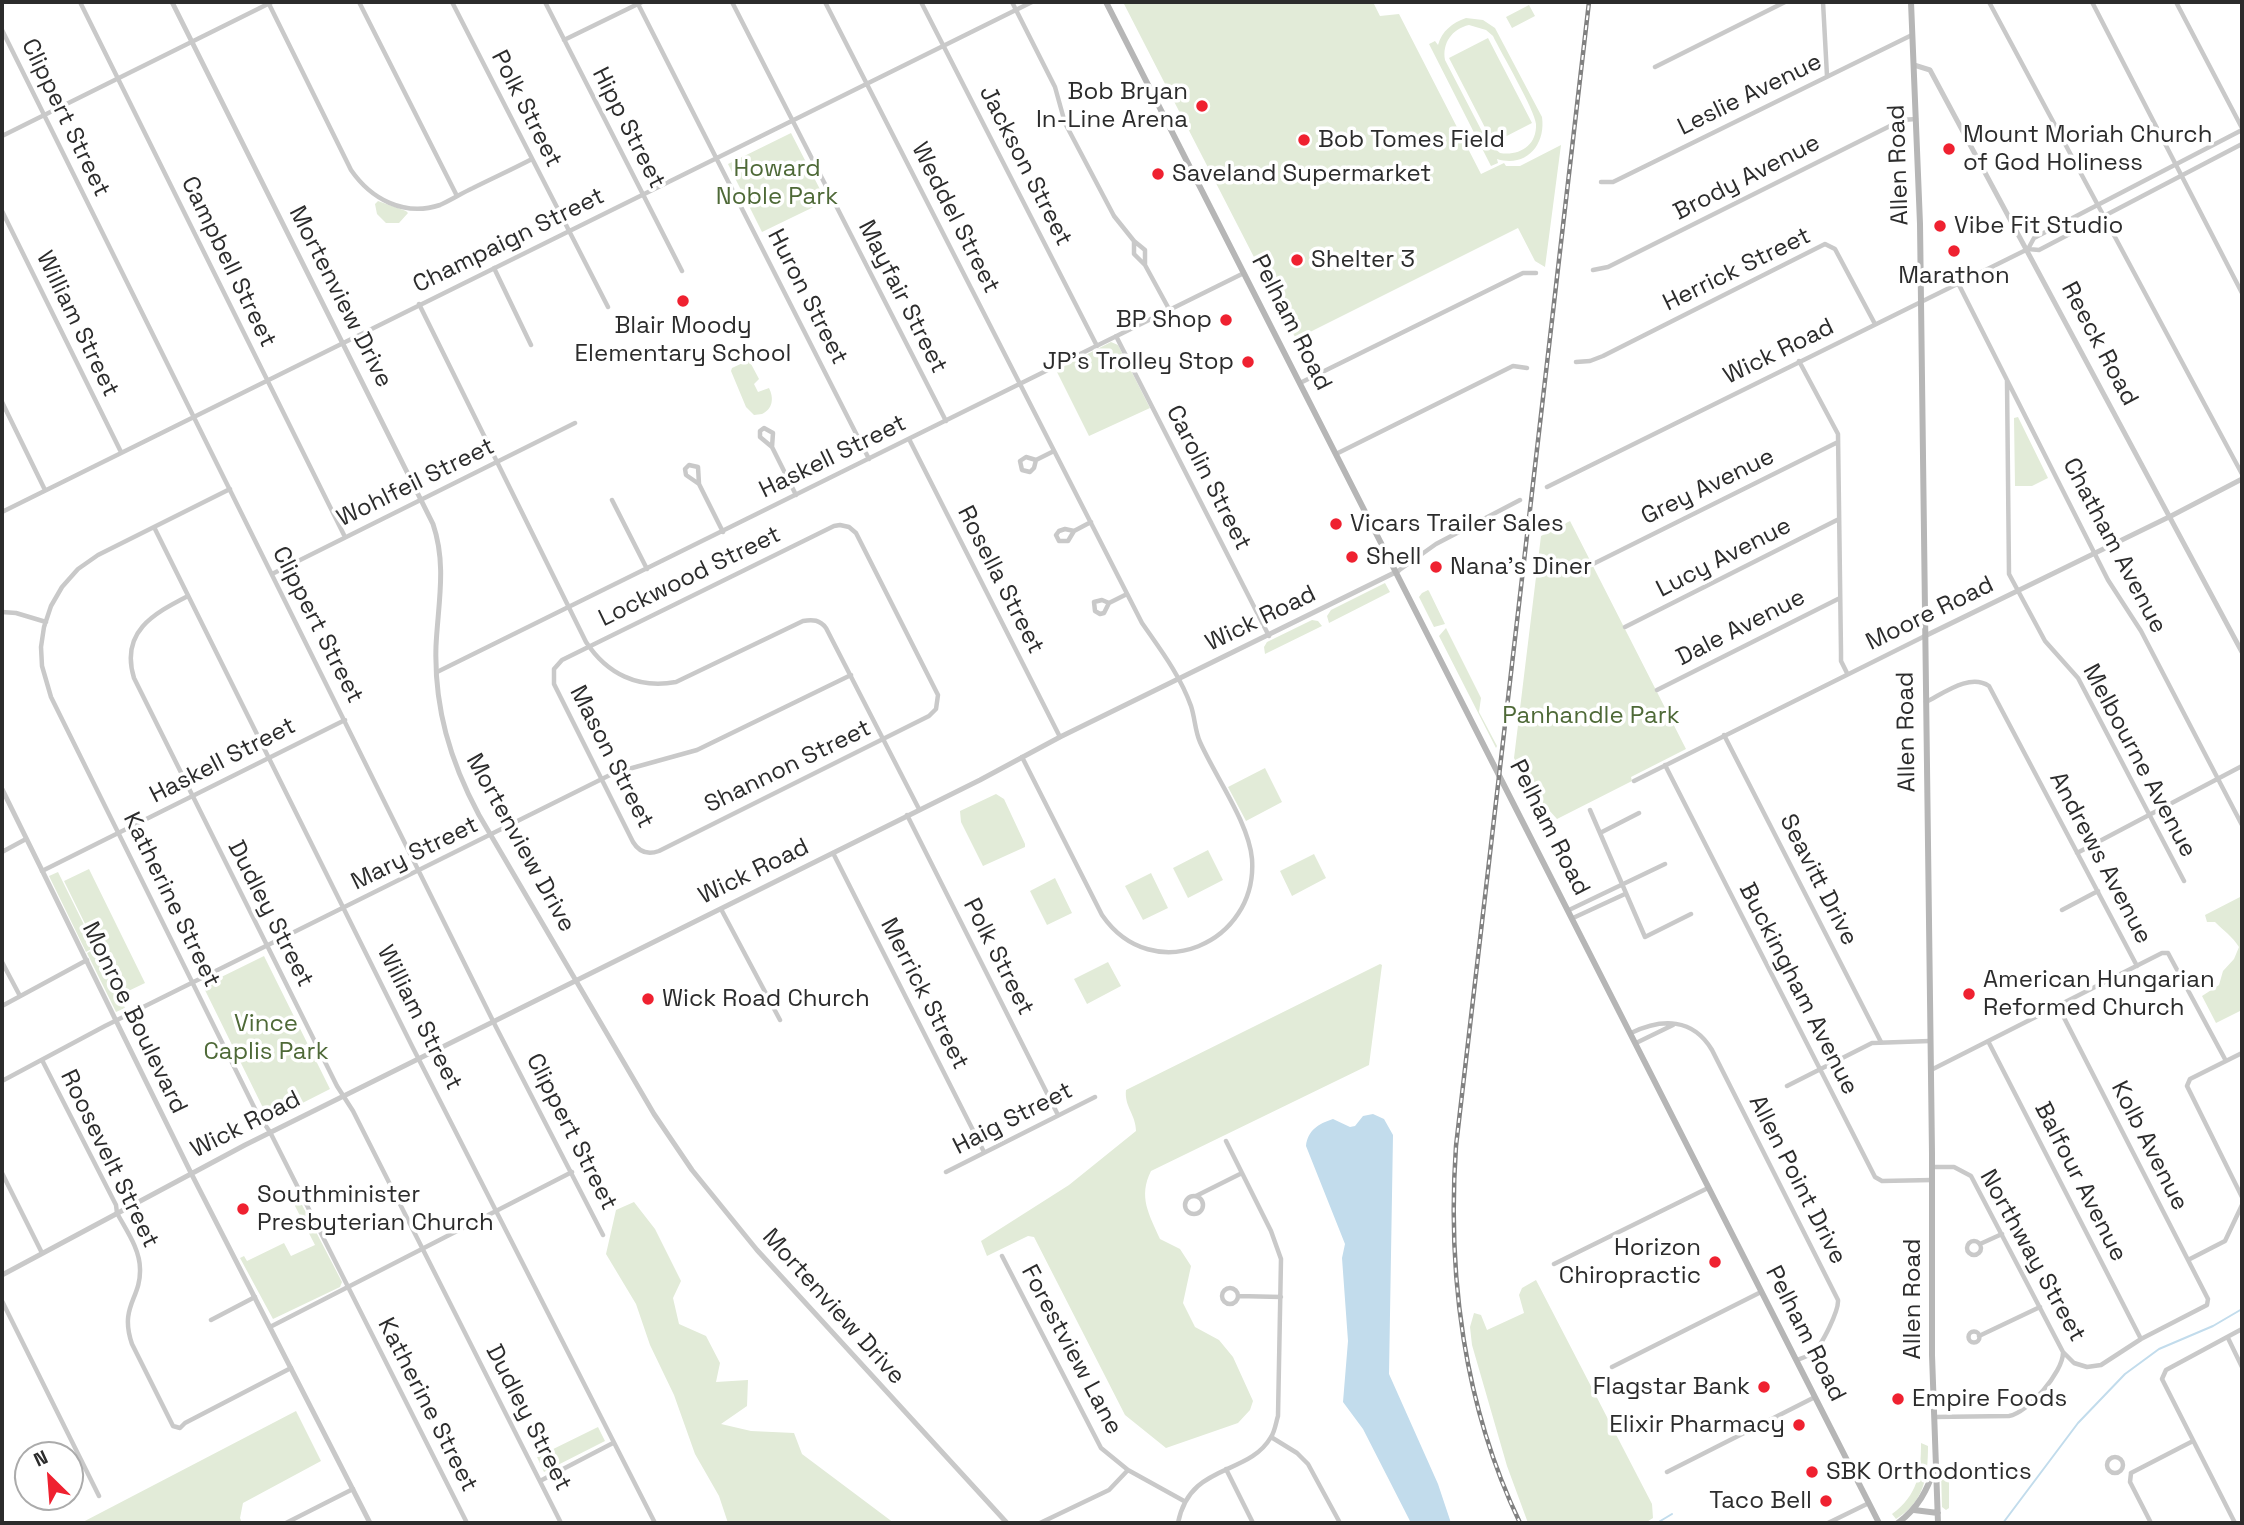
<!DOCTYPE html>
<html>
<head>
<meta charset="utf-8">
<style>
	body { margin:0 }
	#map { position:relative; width:2244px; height:1525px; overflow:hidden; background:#fff; font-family:"Space Grotesk",sans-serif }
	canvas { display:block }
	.frame { position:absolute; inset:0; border:4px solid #2c2c2c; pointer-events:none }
	.north { position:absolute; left:14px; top:1441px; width:70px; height:70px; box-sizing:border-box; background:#fff; border:2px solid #ababab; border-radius:50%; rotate:335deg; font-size:19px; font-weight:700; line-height:28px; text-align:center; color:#2c2c2c }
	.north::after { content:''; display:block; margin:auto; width:24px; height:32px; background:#ef2130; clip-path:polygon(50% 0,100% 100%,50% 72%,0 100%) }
</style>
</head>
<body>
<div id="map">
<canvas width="2244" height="1525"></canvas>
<div class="frame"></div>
<div class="north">N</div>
</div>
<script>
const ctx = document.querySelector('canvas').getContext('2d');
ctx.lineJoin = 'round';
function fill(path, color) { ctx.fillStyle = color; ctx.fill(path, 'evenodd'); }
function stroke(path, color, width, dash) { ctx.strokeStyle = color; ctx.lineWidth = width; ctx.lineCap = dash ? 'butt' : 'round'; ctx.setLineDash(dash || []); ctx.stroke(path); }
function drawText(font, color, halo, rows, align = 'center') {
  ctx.font = font + ' "Space Grotesk",sans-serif'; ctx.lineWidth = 7; ctx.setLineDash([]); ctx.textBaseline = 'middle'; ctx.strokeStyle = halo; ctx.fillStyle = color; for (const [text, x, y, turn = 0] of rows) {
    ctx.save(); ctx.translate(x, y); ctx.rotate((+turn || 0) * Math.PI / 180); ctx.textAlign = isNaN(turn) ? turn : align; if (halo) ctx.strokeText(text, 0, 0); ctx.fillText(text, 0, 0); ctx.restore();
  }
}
const green = new Path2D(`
	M 1123,2 L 1373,2 L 1380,16 L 1399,14 L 1481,174 L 1504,163 L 1506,166 L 1520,166 L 1561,145 L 1545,267 L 1535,261 L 1518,228 L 1296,339 Z
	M 1529,5 L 1535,16 L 1512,28 L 1506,17 Z
	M 1466,18 L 1483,20 L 1495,28 L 1542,117 C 1546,145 1526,168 1497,159 L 1498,163 L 1491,166 L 1429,44 L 1435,41 L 1438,45 C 1442,31 1452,23 1466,18 ZM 1469,25 L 1486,30 L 1493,36 C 1501,53 1535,110 1536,124 C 1537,146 1519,156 1500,153 L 1488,143 L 1445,60 C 1442,43 1452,29 1469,25 Z
	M 1488,38 L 1532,123 L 1493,143 L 1449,58 Z
	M 791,133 L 826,201 L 762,232 L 728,164 Z
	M 378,201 L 406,211 L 408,213 L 399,223 L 386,223 L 377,214 L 375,204 Z
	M 1111,342 L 1118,345 L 1150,408 L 1089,436 L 1056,370 Z
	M 747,361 L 750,362 L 759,379 L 754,384 L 758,392 L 769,388 C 774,398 773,409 762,414 L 754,415 L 746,407 L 731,371 L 732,368 Z
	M 2018,417 L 2048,478 L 2032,486 L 2015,486 L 2014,418 Z
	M 1570,521 L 1686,749 L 1631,777 L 1632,781 L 1557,819 L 1530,789 L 1514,758 L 1541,536 Z
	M 1385,583 L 1390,592 L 1329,623 L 1327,616 L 1331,610 Z
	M 1428,590 L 1429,591 L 1445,624 L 1434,627 L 1419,597 L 1422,593 Z
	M 1312,620 L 1318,621 L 1322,626 L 1265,654 L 1264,647 L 1267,642 Z
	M 1446,628 L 1481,698 L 1479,712 L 1497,746 L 1496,748 L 1439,636 Z
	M 1265,768 L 1282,802 L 1246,821 L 1228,787 Z
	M 996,794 L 1004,799 L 1025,844 L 1025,847 L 983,866 L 961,822 L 960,811 Z
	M 1208,850 L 1223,880 L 1188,898 L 1173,868 Z
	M 1314,854 L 1326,878 L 1292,896 L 1280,871 Z
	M 89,869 L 145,983 L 120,995 L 64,881 Z
	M 58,872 L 95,947 L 86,952 L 49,876 Z
	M 1151,873 L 1168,908 L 1143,920 L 1125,886 Z
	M 1055,878 L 1072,913 L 1047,925 L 1030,891 Z
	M 2242,896 L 2242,1010 L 2216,1023 L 2202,996 L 2219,985 L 2223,971 L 2234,959 L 2239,947 C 2232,936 2224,931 2215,922 L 2207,922 L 2205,915 Z
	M 96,948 L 125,1008 L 116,1012 L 87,953 Z
	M 264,956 L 330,1089 L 269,1120 L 203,986 Z
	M 1108,962 L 1121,986 L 1087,1004 L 1074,979 Z
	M 1380,964 L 1382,965 L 1369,1065 L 1151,1171 C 1138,1197 1149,1214 1160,1239 L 1180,1249 L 1191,1266 L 1183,1303 L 1195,1327 L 1219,1340 L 1233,1357 L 1253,1401 L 1250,1410 L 1238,1423 L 1166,1448 L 1125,1415 L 1034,1237 L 1028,1236 L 987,1256 L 981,1241 L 1069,1185 L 1136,1131 C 1136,1115 1124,1106 1126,1090 Z
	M 297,1201 L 300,1201 L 342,1282 L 340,1287 L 273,1319 L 240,1258 L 244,1256 L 247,1261 L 284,1243 L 291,1256 L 315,1245 L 295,1206 Z
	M 634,1202 L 655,1229 L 681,1281 L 673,1298 L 679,1324 L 706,1336 L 720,1363 L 716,1382 L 748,1380 L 747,1406 L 721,1424 L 751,1431 L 794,1433 L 802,1454 L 894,1523 L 728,1523 L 719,1496 L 695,1454 L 674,1395 L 650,1345 L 636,1304 L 606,1254 L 616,1210 Z
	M 1536,1280 L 1652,1504 L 1653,1518 L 1645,1523 L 1528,1523 L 1507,1466 L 1472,1345 L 1470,1327 L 1474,1313 L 1481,1315 L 1487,1330 L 1524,1313 L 1519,1295 L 1522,1288 Z
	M 296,1411 L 321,1461 L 243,1503 L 240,1518 L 242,1523 L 81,1523 Z
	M 598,1427 L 605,1441 L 544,1472 L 537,1457 Z
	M 1921,1443 L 1928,1446 C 1928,1477 1924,1502 1896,1519 L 1892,1514 C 1918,1495 1921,1473 1921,1443 Z
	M 1944,1467 L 1949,1467 L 1949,1508 L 1946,1510 L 1942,1507 L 1941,1471 Z`);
const water = new Path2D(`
	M 1373,1114 L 1384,1119 L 1393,1135 L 1389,1374 L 1438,1484 L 1451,1523 L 1411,1523 L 1363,1429 L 1343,1402 L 1348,1341 L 1342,1258 L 1345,1244 L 1306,1146 C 1308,1130 1318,1124 1333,1119 L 1350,1127 L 1355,1126 L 1363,1116 Z`);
const stream = new Path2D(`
	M 1657,1523 L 1672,1514
	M 2003,1523 L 2078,1423 L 2125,1374 L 2159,1349 L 2213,1326 L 2242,1309`);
const minor = new Path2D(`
	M 80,2 L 345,537
	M 268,2 L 351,170 C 371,199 404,217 440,205 C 451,200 462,193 473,188 C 493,178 513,169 532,159
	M 359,2 L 457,196
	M 452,2 L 608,307
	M 545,2 L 682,271
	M 637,2 L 869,459
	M 732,2 L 946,421
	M 825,2 L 1142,623 C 1160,649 1180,675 1191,706 C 1195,718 1195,731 1200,742 C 1215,776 1249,823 1252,859 C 1258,943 1153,989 1102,915 L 1022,757
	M 921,2 L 1097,346
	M 1012,2 L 1055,87 L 1065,123 L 1114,216 L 1134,241 L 1145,250 L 1145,265
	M 1823,2 L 1827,76
	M 1989,2 L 2242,474
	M 2092,2 L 2242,293
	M 2176,2 L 2242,128
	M 2,30 L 496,1027 L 603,1235
	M 564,40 L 642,2
	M 1655,67 L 1785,2
	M 2,136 L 272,2
	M 1601,182 L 1613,182 L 1912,35
	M 2,211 L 121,452
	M 1134,241 L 1134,254 L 1145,265 L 1169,309
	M 2028,249 L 2034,238 L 2242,130
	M 494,268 L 531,345
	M 1593,270 L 1608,267 L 1902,120 L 1916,119
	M 1958,283 L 2108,580 L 2141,631 L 2242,825
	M 419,304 L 586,642 C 607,674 638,689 676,682 L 803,621 C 813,619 820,620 826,628 L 919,809
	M 1116,336 L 1269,636
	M 1799,361 L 1838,434 L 1841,652 L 1841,661 L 1847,673
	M 1576,362 L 1590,361 L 1603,356 L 1825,244 L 1835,249 L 1875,324
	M 2007,381 L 2009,574 L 2045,641 L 2078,678 L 2184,881
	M 1300,383 L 1523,273 L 1536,273
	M 2,402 L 45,490
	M 909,439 L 1060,737
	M 772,447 L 760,437 L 760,431 L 764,428 L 773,433 L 772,447 L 796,495
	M 1336,454 L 1513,366 L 1527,368
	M 1026,457 L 1036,460 L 1034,468 L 1030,472 L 1022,470 L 1020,461 Z
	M 1036,460 L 1054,451
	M 699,484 L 686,475 L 685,469 L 689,465 L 698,467 L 699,484 L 723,532
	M 1547,487 L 2028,249 L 2039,250 L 2242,144
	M 230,489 L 98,555 L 78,569 L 62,587 L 51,606 L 44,627 L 41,647 L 42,666 L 51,697 L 257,1113 L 270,1132 L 467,1523
	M 612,500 L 647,569
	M 2,512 L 1032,2
	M 840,525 L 849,527 L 856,533 L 938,695 L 936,709 L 929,716 L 659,851 C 648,855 639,852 633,842 L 554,684 L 554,669 L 562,660 L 834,526 Z
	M 154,527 L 413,1048 L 655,1523
	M 1074,531 L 1068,541 L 1059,541 L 1056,535 L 1059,531 L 1065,529 L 1074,531 L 1091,522
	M 1593,564 L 1838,442
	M 1398,571 L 1436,544 L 1520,500
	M 272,574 L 575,423
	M 188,596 C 153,614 120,632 134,678 L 337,1086 L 353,1111 L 561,1523
	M 1109,603 L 1104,613 L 1100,614 L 1095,611 L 1094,602 L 1102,600 L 1109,603 L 1127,594
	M 2,612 L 16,613 L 46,622
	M 1625,627 L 1839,519
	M 437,672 L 1244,273
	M 1657,690 L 1840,598
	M 1926,702 C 1944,693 1970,673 1989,686 L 2137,966
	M 1724,735 L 1881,1042
	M 1665,765 L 1875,1177 L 1882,1181 L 1932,1180
	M 1634,781 L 1925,636
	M 1590,810 L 1645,937 L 1691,914
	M 907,815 L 1058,1115
	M 1600,833 L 1639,813
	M 2,852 L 26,839
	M 833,853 L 984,1152
	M 2077,853 L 2242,766
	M 42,871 L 345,720
	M 721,909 L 780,1020
	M 1569,910 L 1665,864
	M 2062,910 L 2098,891
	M 1573,918 L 1625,894
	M 2,962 L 20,996
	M 2,1006 L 87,960
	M 1631,1033 C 1662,1018 1693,1018 1712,1050 L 1838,1300 C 1839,1310 1822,1346 1813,1352 C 1809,1356 1802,1358 1797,1360
	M 1988,1041 L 2141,1339
	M 1636,1043 L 1673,1025
	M 2242,1053 L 2190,1079 L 2187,1086 L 2242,1197
	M 42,1060 L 116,1205 L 117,1213 C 126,1230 140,1249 140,1269 C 141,1299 119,1306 132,1344 L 173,1426 L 180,1428 L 185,1423 L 291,1368
	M 1931,1070 L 2162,953 L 2168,953 L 2226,1061
	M 2,1081 L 105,1026 L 614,773 L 697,750 L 851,675
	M 1787,1086 L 1872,1043 L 1930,1041
	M 1932,1167 L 1954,1167 L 1971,1176 L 2063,1352 L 2074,1363 L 2087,1367 L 2101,1365 L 2141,1339 L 2207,1305 L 2208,1299 L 2058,1006
	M 946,1172 L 1095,1097
	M 2,1173 L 42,1253
	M 1196,1196 L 1242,1173
	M1185 1205a9 9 0 1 1 18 0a9 9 0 1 1-18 0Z
	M1967 1248a7 7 0 1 1 14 0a7 7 0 1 1-14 0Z
	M 1980,1244 L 2002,1234
	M 1002,1256 L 1101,1448 L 1128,1470 L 1184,1501
	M 2188,1260 L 2225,1241 L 2242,1205
	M 1554,1264 L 1708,1188
	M1222 1296a8 8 0 1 1 16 0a8 8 0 1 1-16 0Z
	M 1238,1296 L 1281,1297
	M 2,1301 L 99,1496
	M 211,1320 L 255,1297
	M 270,1327 L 572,1172
	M1968.5 1337a5.5 5.5 0 1 1 11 0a5.5 5.5 0 1 1-11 0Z
	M 1979,1336 L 2040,1307
	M 2228,1338 L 2242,1367
	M 1612,1367 L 1761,1292
	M 1934,1417 L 2009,1416 C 2028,1413 2063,1372 2063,1353
	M 1271,1437 L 1297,1453 L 1308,1464 L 1340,1523
	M2107 1465a8 8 0 1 1 16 0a8 8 0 1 1-16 0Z
	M 1226,1469 L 1253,1523
	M 1667,1472 L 1815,1397
	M 2131,1473 L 2193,1441
	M 2131,1473 L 2130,1482 L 2151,1523
	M 540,1481 L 613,1443
	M 286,1523 L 353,1489
	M 1040,1523 L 1109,1490 L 1128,1470
	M 1178,1523 C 1190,1462 1248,1477 1271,1437 C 1275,1431 1276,1422 1278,1416 L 1281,1259 L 1271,1231 L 1226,1141
	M 1828,1523 L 1869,1503
	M 2235,1523 L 2162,1379 L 2166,1370 L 2242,1329`);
const tertiary = new Path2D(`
	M 172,2 L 433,524 C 447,565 438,604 436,646 C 434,707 450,761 479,815 L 654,1114 L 692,1170 L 757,1250 L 1007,1523
	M 1914,65 L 1930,70 L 2242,652
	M 1925,636 L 2171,516 L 2242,479
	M 2,789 L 191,1173 L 370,1523
	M 2,1275 L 245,1145 L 980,780 L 1060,737 L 1398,571`);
const secondary = new Path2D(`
	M 1106,2 L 1879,1523
	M 1911,2 L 1920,224 L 1932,1153 L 1932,1355 L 1938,1523
	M 1914,1510 L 1938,1513
	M 1898,1523 C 1918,1508 1927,1491 1935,1467`);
const rail = new Path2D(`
	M 1520,1523 C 1464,1406 1447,1275 1456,1146 L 1589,2`);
const markers = [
	[1202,106,7,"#ef2130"],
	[1304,140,7,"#ef2130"],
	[1949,149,7,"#ef2130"],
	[1158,174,7,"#ef2130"],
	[1940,226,7,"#ef2130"],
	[1954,251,7,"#ef2130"],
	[1297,260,7,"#ef2130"],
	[683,301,7,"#ef2130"],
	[1226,320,7,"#ef2130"],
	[1248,362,7,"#ef2130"],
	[1336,524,7,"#ef2130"],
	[1352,557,7,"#ef2130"],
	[1436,567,7,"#ef2130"],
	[1969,994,7,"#ef2130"],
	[648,999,7,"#ef2130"],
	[243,1209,7,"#ef2130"],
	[1715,1262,7,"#ef2130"],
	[1764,1387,7,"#ef2130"],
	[1898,1399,7,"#ef2130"],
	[1799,1425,7,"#ef2130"],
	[1812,1472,7,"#ef2130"],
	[1826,1501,7,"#ef2130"]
];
const poiNames = [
	["Bob Bryan",1188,92,"right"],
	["In-Line Arena",1188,120,"right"],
	["Mount Moriah Church",1963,135],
	["of God Holiness",1963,163],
	["Bob Tomes Field",1318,140],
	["Saveland Supermarket",1172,174],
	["Vibe Fit Studio",1954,226],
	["Shelter 3",1311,260],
	["Marathon",1954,276,"center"],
	["BP Shop",1212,320,"right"],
	["Blair Moody",683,326,"center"],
	["Elementary School",683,354,"center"],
	["JP's Trolley Stop",1234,362,"right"],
	["Vicars Trailer Sales",1350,524],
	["Shell",1366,557],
	["Nana's Diner",1450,567],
	["American Hungarian",1983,980],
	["Reformed Church",1983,1008],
	["Wick Road Church",662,999],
	["Southminister",257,1195],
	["Presbyterian Church",257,1223],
	["Horizon",1701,1248,"right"],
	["Chiropractic",1701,1276,"right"],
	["Flagstar Bank",1750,1387,"right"],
	["Empire Foods",1912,1399],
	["Elixir Pharmacy",1785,1425,"right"],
	["SBK Orthodontics",1826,1472],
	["Taco Bell",1812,1501,"right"]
];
const streetNames = [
	["Leslie Avenue",1750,95,-26],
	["Polk Street",526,109,63],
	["Clippert Street",65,118,64],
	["Hipp Street",628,128,63],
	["Allen Road",1899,165,-92],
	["Jackson Street",1025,166,63],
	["Brody Avenue",1747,178,-27],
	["Weddel Street",955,218,63],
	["Champaign Street",509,241,-26],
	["Campbell Street",228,262,64],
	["Herrick Street",1737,270,-26],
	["Mortenview Drive",340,297,63],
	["Huron Street",807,297,63],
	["Mayfair Street",902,297,63],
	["Pelham Road",1291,323,63],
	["William Street",77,324,64],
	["Reeck Road",2099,344,62],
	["Wick Road",1779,352,-26],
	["Haskell Street",833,457,-26],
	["Carolin Street",1208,478,63],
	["Wohlfeil Street",416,483,-26],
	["Grey Avenue",1708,487,-26],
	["Chatham Avenue",2114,546,62],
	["Lucy Avenue",1724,558,-27],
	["Lockwood Street",690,577,-26],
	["Rosella Street",1000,580,63],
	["Moore Road",1930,614,-26],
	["Wick Road",1261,619,-26],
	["Clippert Street",317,625,63],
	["Dale Avenue",1741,628,-27],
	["Allen Road",1907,732,-91],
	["Mason Street",611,757,63],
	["Haskell Street",223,761,-27],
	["Melbourne Avenue",2139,761,62],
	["Shannon Street",788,767,-26],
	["Pelham Road",1549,828,63],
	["Mortenview Drive",520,843,61],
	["Mary Street",415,854,-26],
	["Andrews Avenue",2100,858,62],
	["Wick Road",754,872,-26],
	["Seavitt Drive",1818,880,63],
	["Katherine Street",171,900,64],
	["Dudley Street",270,914,63],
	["Polk Street",998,957,63],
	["Buckingham Avenue",1798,989,63],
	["Merrick Street",924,994,63],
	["Monroe Boulevard",134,1018,64],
	["William Street",419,1018,63],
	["Haig Street",1013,1119,-27],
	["Wick Road",246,1125,-27],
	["Clippert Street",571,1132,63],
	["Kolb Avenue",2149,1146,63],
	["Roosevelt Street",109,1159,64],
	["Allen Point Drive",1797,1180,63],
	["Balfour Avenue",2080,1182,63],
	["Northway Street",2032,1256,61],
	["Allen Road",1913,1299,-90],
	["Mortenview Drive",833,1307,48],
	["Pelham Road",1805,1334,63],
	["Forestview Lane",1071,1350,62],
	["Katherine Street",427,1405,63],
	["Dudley Street",528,1418,63]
];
const parkNames = [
	["Howard",777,169],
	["Noble Park",777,197],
	["Panhandle Park",1591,716],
	["Vince",266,1024],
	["Caplis Park",266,1052]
];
fill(green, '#e2ebd8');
fill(water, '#c2dcec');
stroke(stream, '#c2dcec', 2);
stroke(minor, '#c9c9c9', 4.5);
stroke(tertiary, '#c9c9c9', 5);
stroke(secondary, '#b6b6b6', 6);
stroke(rail, '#818181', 4.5);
stroke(rail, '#fff', 2, [5]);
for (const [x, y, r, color] of markers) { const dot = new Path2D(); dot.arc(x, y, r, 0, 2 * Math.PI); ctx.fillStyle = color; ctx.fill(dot); stroke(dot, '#fff', 2.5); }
drawText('24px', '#2c2c2c', '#fff', poiNames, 'left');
drawText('24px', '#2c2c2c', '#fff', streetNames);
drawText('24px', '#4e6937', '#fff', parkNames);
</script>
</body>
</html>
